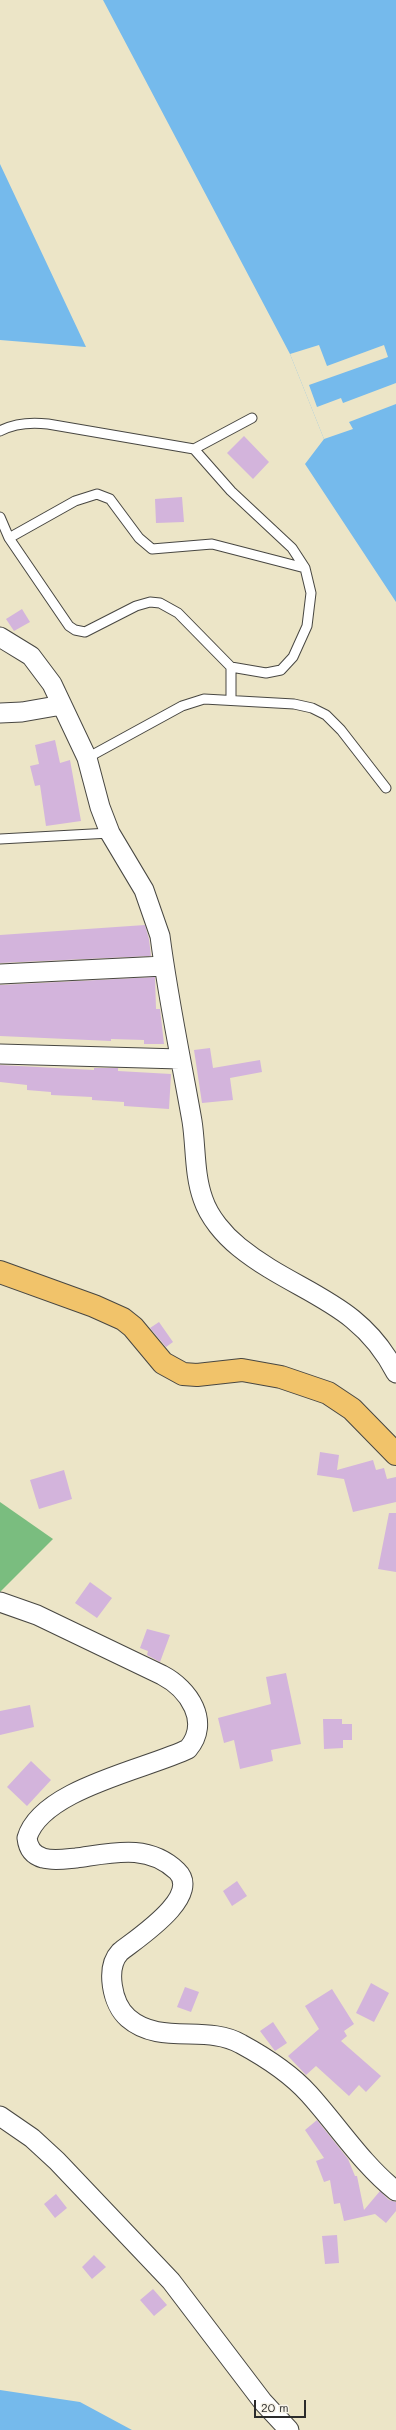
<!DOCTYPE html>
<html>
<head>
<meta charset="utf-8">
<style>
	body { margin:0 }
	#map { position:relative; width:396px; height:2430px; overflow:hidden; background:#ece5c7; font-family:Mali,sans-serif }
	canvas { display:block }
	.scale { position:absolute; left:254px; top:2400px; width:52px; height:18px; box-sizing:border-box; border:2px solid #2b2b2b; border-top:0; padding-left:5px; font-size:12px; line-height:14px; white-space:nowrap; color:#2b2b2b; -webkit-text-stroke:3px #f7f3e8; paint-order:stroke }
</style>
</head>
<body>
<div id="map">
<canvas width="396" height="2430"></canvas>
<div class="scale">20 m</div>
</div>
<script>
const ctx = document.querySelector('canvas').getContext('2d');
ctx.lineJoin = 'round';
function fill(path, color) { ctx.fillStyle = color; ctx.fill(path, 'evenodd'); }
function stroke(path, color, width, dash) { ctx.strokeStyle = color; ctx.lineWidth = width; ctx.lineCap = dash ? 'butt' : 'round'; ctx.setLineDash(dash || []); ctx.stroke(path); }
const forest = new Path2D(`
	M 0,1502 L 53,1539 L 0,1592 Z`);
const water = new Path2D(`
	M 103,0 L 396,0 L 396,602 L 305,464 L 324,439 L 290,354 Z
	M 0,164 L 86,347 L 0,340 Z
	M 0,2390 L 80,2402 L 132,2430 L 0,2430 Z`);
const pier = new Path2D(`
	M 319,345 L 327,366 L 384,345 L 388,357 L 309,385 L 317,407 L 341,398 L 343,403 L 396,383 L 396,404 L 349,422 L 353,429 L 324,439 L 290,354 Z`);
const building = new Path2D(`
	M 244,436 L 269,462 L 253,479 L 227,453 Z
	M 182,497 L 184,522 L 156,523 L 155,499 Z
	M 22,609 L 30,622 L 14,631 L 6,619 Z
	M 55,740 L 60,763 L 70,760 L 81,821 L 46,826 L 40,785 L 35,786 L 30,766 L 39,764 L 35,745 Z
	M 145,925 L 149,939 L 151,956 L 0,963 L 0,935 Z
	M 155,977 L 156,1009 L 160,1009 L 164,1044 L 144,1044 L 144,1040 L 111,1039 L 111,1041 L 0,1036 L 0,985 Z
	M 210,1048 L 213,1068 L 260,1060 L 262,1072 L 230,1078 L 233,1100 L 202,1103 L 194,1050 Z
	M 0,1065 L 94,1070 L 94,1068 L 118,1068 L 118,1071 L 171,1074 L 169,1109 L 124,1106 L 124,1102 L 92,1100 L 92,1097 L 51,1095 L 51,1092 L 27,1090 L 27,1085 L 0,1082 Z
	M 159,1322 L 173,1342 L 166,1347 L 150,1328 Z
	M 320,1452 L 339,1455 L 337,1470 L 373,1460 L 376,1470 L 384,1468 L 387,1479 L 396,1477 L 396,1502 L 353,1512 L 344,1479 L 317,1475 Z
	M 64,1470 L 72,1499 L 39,1509 L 30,1480 Z
	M 389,1513 L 396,1513 L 396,1572 L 378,1569 Z
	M 90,1582 L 112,1598 L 97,1618 L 75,1603 Z
	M 147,1629 L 170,1635 L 160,1662 L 147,1655 L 148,1651 L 140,1648 Z
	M 286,1673 L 301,1744 L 271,1750 L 273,1761 L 240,1769 L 234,1740 L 224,1743 L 218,1718 L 271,1704 L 266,1677 Z
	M 30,1705 L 34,1727 L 0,1735 L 0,1711 Z
	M 323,1719 L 342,1719 L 342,1724 L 352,1724 L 352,1740 L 343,1740 L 343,1748 L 324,1749 Z
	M 31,1761 L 51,1780 L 27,1806 L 7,1787 Z
	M 237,1881 L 247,1896 L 232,1906 L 223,1891 Z
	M 371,1983 L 389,1993 L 374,2022 L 356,2013 Z
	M 185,1987 L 199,1992 L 191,2012 L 177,2007 Z
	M 332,1989 L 354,2024 L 344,2031 L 347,2036 L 341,2041 L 381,2076 L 366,2092 L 359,2085 L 349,2096 L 316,2066 L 306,2075 L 288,2056 L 319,2029 L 305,2006 Z
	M 273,2022 L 287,2043 L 275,2051 L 260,2031 Z
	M 317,2120 L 348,2159 L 355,2176 L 357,2176 L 364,2210 L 380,2191 L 389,2200 L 396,2202 L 396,2211 L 386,2223 L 375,2214 L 344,2221 L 340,2203 L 334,2204 L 330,2180 L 324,2182 L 316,2161 L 324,2158 L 305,2130 Z
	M 56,2194 L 67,2208 L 55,2218 L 44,2204 Z
	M 337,2235 L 339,2263 L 325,2264 L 322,2236 Z
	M 94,2255 L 106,2267 L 92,2279 L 82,2267 Z
	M 153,2289 L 167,2305 L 154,2316 L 140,2300 Z`);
const lane = new Path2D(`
	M 0,431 C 15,423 31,422 48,424 L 194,449 L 231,491 L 292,548 L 305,568 L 311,593 L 307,626 L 293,657 L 281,670 L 266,673 L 231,667 L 178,613 L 160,603 L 150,602 L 136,606 L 85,632 L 75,630 L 69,626 L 9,538 L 0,517
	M 194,449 L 252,418
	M 9,538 L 75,501 L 97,494 L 110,499 L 139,538 L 152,549 L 212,544 L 305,568
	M 231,700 L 231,667
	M 87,758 L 182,706 L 204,699 L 294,704 L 312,708 L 326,715 L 341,730 L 386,788
	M 0,839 L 110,833`);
const street = new Path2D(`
	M 0,637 L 31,656 L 52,684 L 87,758 L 100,807 L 110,833 L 144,890 L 160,936 C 168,998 181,1059 192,1121 C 196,1146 194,1174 203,1199 C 209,1217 224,1235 239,1247 C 297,1294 359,1300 396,1373
	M 0,713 L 22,712 L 62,705
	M 0,974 L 164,966
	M 0,1054 L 180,1059
	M 0,1602 L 37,1615 L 162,1675 C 189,1689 211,1722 188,1749 C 147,1769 41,1789 27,1838 C 28,1847 32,1855 43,1858 C 53,1861 65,1859 76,1858 C 112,1853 148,1843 177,1871 C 203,1896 136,1939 120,1952 C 105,1968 112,2004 128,2018 C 160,2046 207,2024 241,2044 C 265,2057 291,2074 309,2094 C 338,2126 362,2164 396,2191
	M 0,2116 L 32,2138 L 57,2161 L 171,2281 L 263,2402 L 289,2430`);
const highway = new Path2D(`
	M 0,1272 L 94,1306 L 123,1319 L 133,1327 L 163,1363 L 183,1374 L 197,1375 L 242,1370 L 281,1377 L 328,1393 L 352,1409 L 396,1454`);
fill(forest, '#7abd7f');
fill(water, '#75baec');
fill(pier, '#ece5c7');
fill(building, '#d3b4dc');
stroke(lane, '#484742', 11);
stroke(street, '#484742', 21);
stroke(highway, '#484742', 24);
stroke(lane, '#fff', 9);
stroke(street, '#fff', 19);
stroke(highway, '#f1c36a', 22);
</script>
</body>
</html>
